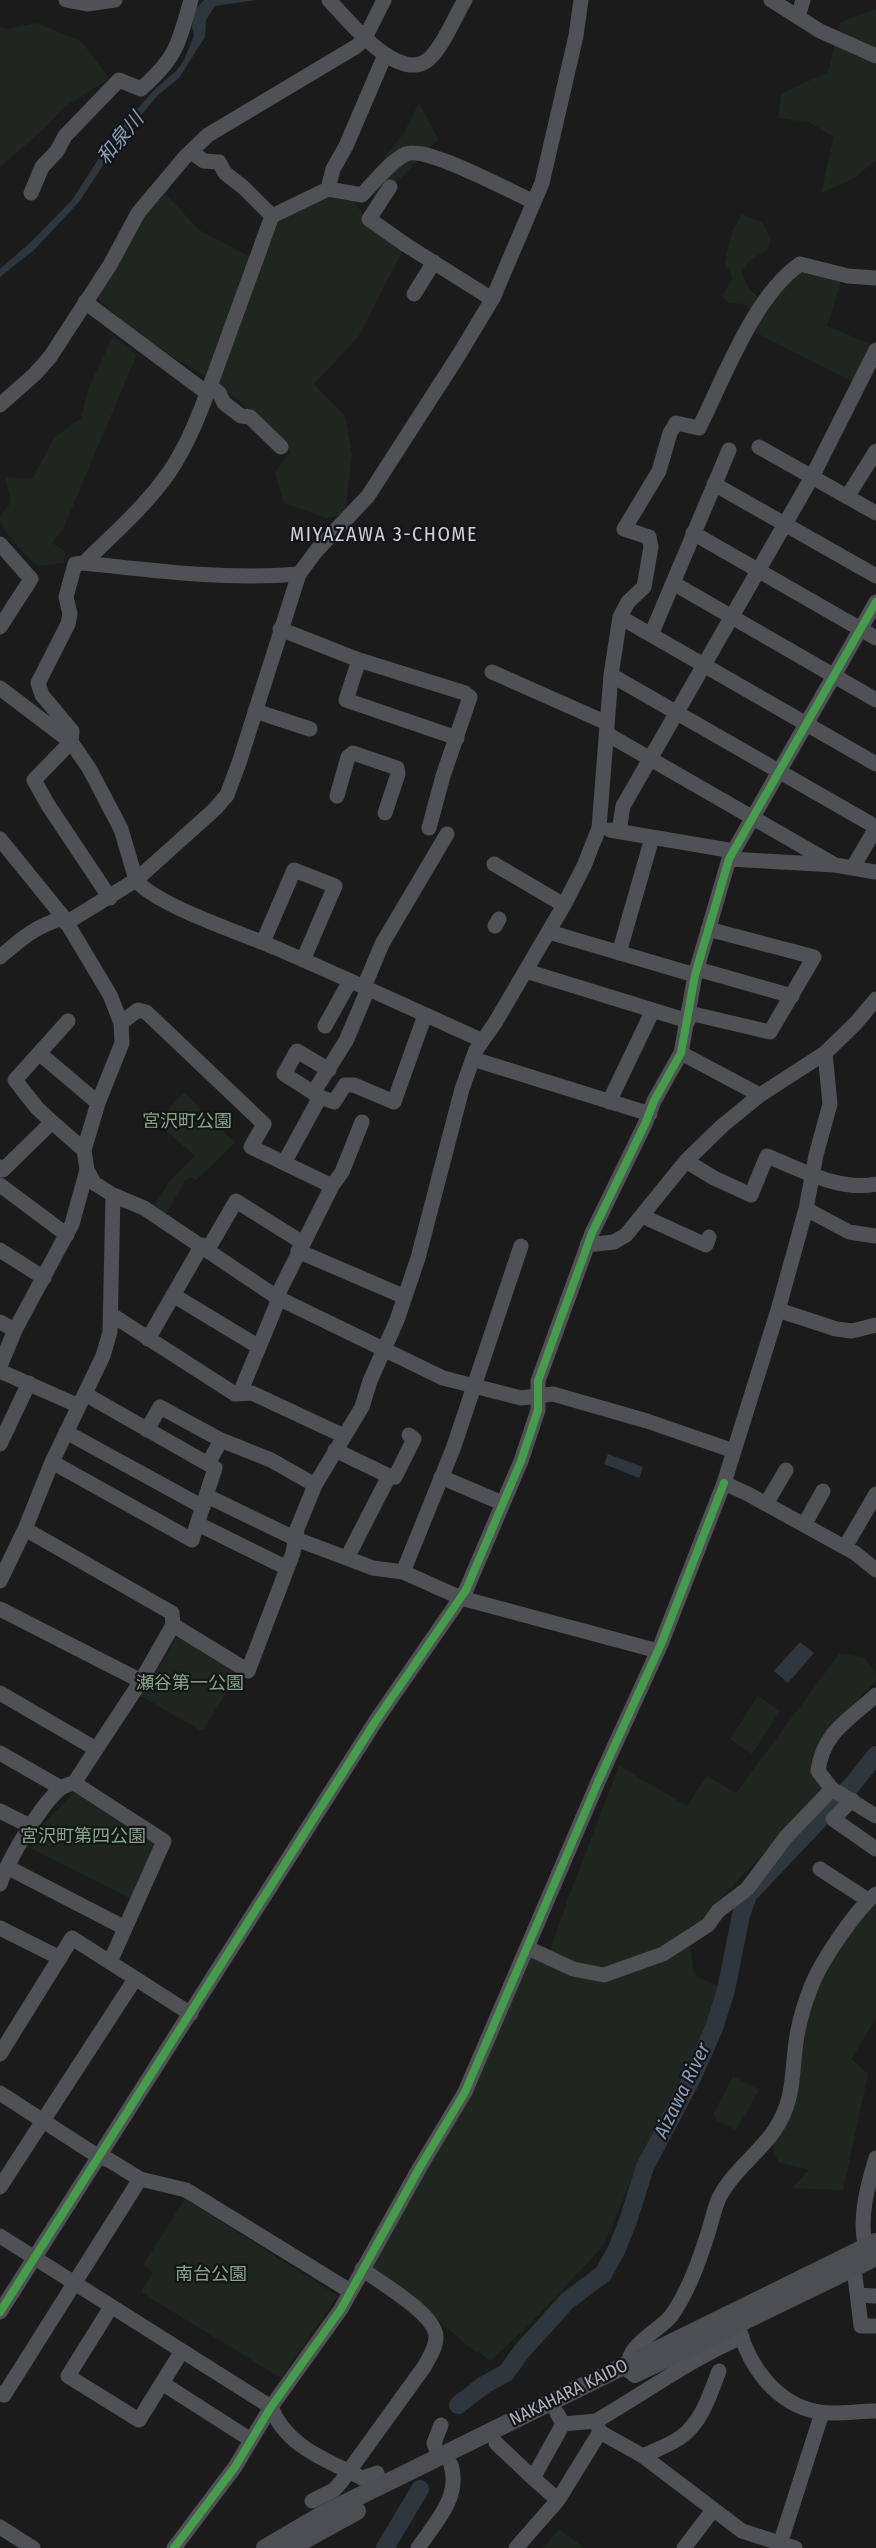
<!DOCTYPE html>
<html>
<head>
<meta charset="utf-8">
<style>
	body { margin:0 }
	canvas { display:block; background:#1b1b1c }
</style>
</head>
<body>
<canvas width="876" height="2548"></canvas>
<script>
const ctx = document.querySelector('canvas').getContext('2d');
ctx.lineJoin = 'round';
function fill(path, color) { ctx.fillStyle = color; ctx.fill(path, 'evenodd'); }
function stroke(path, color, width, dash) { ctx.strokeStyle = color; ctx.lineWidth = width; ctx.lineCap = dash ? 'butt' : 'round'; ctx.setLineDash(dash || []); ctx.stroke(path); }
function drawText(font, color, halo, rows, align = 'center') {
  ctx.font = font + ' "Fira Sans Condensed","Noto Sans JP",sans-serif'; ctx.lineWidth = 4.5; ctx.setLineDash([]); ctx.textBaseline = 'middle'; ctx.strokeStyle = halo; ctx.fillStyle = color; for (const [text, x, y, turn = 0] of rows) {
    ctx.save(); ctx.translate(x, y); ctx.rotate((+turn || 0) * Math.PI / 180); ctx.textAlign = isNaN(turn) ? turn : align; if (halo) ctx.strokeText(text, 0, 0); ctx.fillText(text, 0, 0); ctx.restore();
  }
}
const green = new Path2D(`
	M 876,9 L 876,160 L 853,179 L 821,193 L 834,137 L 809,122 L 778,118 L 781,94 L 828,72 L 841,22 Z
	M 37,23 L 82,42 L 109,79 L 64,107 L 46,127 L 0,167 L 0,27 L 6,29 Z
	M 419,103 L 438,139 L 375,205 L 370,176 L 404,133 Z
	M 163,191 L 199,230 L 254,259 L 280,216 L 323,196 L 354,202 L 365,217 L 404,248 L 358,337 L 314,384 L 345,416 L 352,455 L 345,514 L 327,518 L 284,503 L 275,473 L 290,452 L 235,397 L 211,379 L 173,357 L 131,328 L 93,294 L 145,212 Z
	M 742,214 L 763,223 L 771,239 L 768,249 L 749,261 L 742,272 L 747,286 L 759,299 L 751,311 L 745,304 L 729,303 L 722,296 L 733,278 L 725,263 L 732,232 Z
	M 803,271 L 841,282 L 827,326 L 873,345 L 855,383 L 755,332 C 766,307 780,287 803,271 Z
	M 113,336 L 137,354 L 63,529 L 52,543 L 65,551 L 64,563 L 38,566 C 29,558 0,530 0,518 C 2,513 8,507 11,502 L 5,477 L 32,479 L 55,437 L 81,418 L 89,387 Z
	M 184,1092 L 235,1143 L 196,1180 L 191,1177 L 184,1182 L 165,1216 L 152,1209 L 170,1181 L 195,1156 L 157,1122 Z
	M 178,1636 L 239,1672 L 203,1730 L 200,1730 L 141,1696 Z
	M 839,1654 L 864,1657 L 876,1673 L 876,1681 L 822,1736 L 813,1755 L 811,1774 L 825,1789 L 716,1903 L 690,1947 L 694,1975 L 730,1992 L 677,2109 L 634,2173 L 604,2245 L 529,2325 L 490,2361 L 478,2351 L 476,2353 L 429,2312 L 367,2268 L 471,2092 L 531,1957 L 546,1963 L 568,1899 L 619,1766 L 687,1806 L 707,1776 L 736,1793 Z
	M 758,1696 L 780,1711 L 752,1754 L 730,1739 Z
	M 74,1792 L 160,1848 L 133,1900 L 31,1848 L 41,1827 Z
	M 876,1903 L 876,2018 L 851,2059 L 868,2074 L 843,2190 L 792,2188 L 809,2170 L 778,2162 L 771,2141 L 816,1982 L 868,1908 Z
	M 733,2076 L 759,2090 L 736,2130 L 716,2120 L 714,2113 Z
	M 185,2199 L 338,2296 L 281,2378 L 141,2292 L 153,2272 L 143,2265 Z
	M 559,2529 L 584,2548 L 543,2548 Z`);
const water = new Path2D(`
	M 204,0 L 256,0 L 215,6 L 206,20 L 205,37 L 179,78 L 158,95 L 119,141 L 79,202 L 34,250 L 0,277 L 0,269 L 31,242 L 72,200 L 112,138 L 155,89 L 176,71 L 183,62 L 194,36 L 192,27 L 195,10 Z
	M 608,1454 L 643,1467 L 639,1478 L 604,1464 Z
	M 800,1642 L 814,1653 L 788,1683 L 774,1671 Z`);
const river = new Path2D(`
	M 458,2405 L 484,2385 L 506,2373 L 522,2351 L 567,2301 L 603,2274 L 616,2251 L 628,2221 L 645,2167 L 693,2076 L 714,2028 L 726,1990 L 741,1915 L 748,1895 L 852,1785 L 876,1755
	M 385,2548 L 420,2489`);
const minor = new Path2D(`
	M 66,0 L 87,4 L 115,0
	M 329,0 C 347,19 399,85 429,59 C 443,47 455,16 465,0
	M 771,0 L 820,31 L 876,56
	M 798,16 L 803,0
	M 385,55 L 346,146 L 333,169 L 328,189 L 362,195 C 373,183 392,160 406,154 C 426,145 511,192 534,202
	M 191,152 L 204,161 L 219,162 L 225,173 L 243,187 L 272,216
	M 390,187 L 369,219 L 406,245 L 492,299
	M 31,193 L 42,167 L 57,151 L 65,136 L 119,80 L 141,89 C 177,57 178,45 191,0
	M 414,294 L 434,262
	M 85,302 L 207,393
	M 210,386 L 272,216 L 328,189
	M 0,405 L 35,374 L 50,357 L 110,265 L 138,213 L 185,157 L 208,135 L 357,46 L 365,38 L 384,0
	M 281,447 L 250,417 L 241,416 L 224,403 L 219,393 L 210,386 C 199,415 188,444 170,471 C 147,505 113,534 84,563 C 156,571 227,580 299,574
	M 759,447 L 876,513
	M 714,484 L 876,576
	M 847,497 L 876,451
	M 693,533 L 876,638
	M 0,544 L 31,579 L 0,627
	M 84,563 L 75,564 L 66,597 L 70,614 L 68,624 L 38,683 L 42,695 L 72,731 L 71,742 L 34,780 L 48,805 L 110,898
	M 673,583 L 876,700
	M 620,617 L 876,764
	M 280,629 L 359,660 L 465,693 L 470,697 L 443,776 L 429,828
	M 651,635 L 729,450
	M 359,660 L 346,700 L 457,738
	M 492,672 L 607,723
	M 611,675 L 876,827
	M 0,688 L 71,742 L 89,768 L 121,829 L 136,880 C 155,905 244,934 276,948 C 345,978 413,1009 481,1040
	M 255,711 L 310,729
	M 607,734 L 835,865
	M 337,796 L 348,757 L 353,753 L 397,768 L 398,774 L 385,813
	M 610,830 L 734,851
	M 619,831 L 623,806 L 812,477 L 876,350
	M 0,839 L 64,918 L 110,995 L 121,1023 L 122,1043 L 98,1103 L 84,1150 L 87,1170 L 94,1183 L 113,1195 L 144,1208 L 278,1298 L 443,1378 L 521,1398 L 553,1394 L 647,1421 L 734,1451
	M 729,859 L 835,865 L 876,872
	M 494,864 L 564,905
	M 853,867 L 876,828
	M 66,923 L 136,880 L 215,809 L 227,795 L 239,763 L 299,574 L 317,550 L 368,496 L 460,353 L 493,298 L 542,183 L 576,36 L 581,0
	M 495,926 L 499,919
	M 549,932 L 695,975
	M 263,942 L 294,870 L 335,886 L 303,960
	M 619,953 L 652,838
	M 0,957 C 21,939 37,925 64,918
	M 697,969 L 792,996
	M 526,971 L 688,1021
	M 364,987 L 382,944 L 447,834
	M 689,1013 L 770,1032 L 814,957 L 708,929
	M 121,1023 L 138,1010 L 146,1012 L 264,1124 L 251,1147 L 332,1186
	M 325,1026 L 350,981
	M 39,1053 L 98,1103
	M 681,1053 L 760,1095
	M 825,1053 L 830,1104 L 816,1155 L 806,1209 L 778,1310 L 724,1483 L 748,1494 L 855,1553 L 876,1570
	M 473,1059 L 650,1114
	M 329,1070 L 297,1051 L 284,1074 L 320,1097 L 334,1102 L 345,1085 L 354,1085 L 394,1102 L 425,1015
	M 313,1093 L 346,1041 L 368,989
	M 609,1102 L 653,1010
	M 52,1122 L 37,1108 L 15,1080 L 68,1021
	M 686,1161 L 714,1178 L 751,1195 L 767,1156 C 800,1169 840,1192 876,1184
	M 284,1163 L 320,1097
	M 0,1167 L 3,1170 L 52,1122 L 84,1150
	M 0,1185 L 67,1235
	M 806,1209 L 849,1232 L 876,1236
	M 642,1216 L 706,1245 L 709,1237
	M 587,1245 L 614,1242 L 626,1235 L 686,1161 L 722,1126 L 760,1095 L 825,1053 L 856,1023 L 876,999
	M 208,1249 L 236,1201 L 303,1243
	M 0,1250 L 44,1278
	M 298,1251 L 405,1297
	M 173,1295 L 259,1347
	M 778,1310 L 836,1329 L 852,1331 L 876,1325
	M 112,1315 L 235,1394 L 252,1393 L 344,1436
	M 0,1322 L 15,1330
	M 148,1339 L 202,1245
	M 0,1366 L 15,1330 L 72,1224 L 87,1170
	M 0,1371 L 79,1406
	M 240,1393 L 276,1306 L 279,1292 L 332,1186 L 342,1172 L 362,1122
	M 85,1394 L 208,1464
	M 147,1430 L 160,1407 L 221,1440 L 271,1460 L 315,1485
	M 66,1432 L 203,1507
	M 0,1444 L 29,1383
	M 335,1450 L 389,1476 L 347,1558
	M 52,1462 L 192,1540 L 215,1468 L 208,1464 L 221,1440
	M 389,1476 L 395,1477 L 414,1439 L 409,1435
	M 441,1477 L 502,1503
	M 207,1496 L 296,1539 L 373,1568 L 403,1572 L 461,1598 L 658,1651
	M 766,1504 L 786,1470
	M 198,1524 L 287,1568
	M 804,1525 L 823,1491
	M 25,1529 L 172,1613 L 173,1625 L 248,1671 L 293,1553 L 297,1529 L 315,1485 L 362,1407 L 370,1381 L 397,1320 L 418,1258 L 462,1089 L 476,1050 L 495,1023 L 564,905 L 584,866 L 599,828 L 611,675 L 620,617 L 628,602 L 644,587 L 651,547 L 649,537 L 624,529 L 659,471 L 670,433 L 676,423 L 699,428 C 725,376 754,296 800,264 L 848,276 L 876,278
	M 845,1547 L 876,1494
	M 403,1572 L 453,1449 L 521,1246
	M 0,1581 L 25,1529 L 52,1462 L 103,1356 L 110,1332 L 113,1195
	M 0,1609 L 141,1681
	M 0,1693 L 96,1749
	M 876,1695 C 849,1720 823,1732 818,1771 L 832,1789 L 876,1816
	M 0,1753 L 61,1788
	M 74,1783 L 164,1841 L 110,1962
	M 852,1800 L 833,1819 L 876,1849
	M 0,1811 L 30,1826
	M 7,1867 L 125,1928
	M 820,1869 L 868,1900
	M 0,1884 C 8,1860 41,1804 61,1788 C 64,1786 70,1784 74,1783 L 141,1681 L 173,1625
	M 0,1928 L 60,1958
	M 528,1948 L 573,1969 L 604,1975 L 663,1954 L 708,1925 L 718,1911 L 747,1889 L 786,1837 L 832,1789
	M 0,2054 L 72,1938 L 191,2014
	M 0,2093 L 99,2157 L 109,2160 L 140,2179 L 186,2190 L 350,2291
	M 0,2187 L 135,1979
	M 0,2236 L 271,2407 C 286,2447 327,2460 362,2478 L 377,2473
	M 866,2247 C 858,2220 868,2184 876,2158
	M 854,2268 L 861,2326 L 876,2326
	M 858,2295 L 876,2296
	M 111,2307 L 68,2376 L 139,2420 L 162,2383
	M 0,2312 L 377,1719 L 466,1590 L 521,1461 L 538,1410 L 538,1381 L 592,1233 L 645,1124 L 654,1101 L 681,1053 L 695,975 L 729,859 L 876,602
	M 739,2328 C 749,2367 777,2405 819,2412 C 837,2415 858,2411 876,2411
	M 182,2351 L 162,2383 L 251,2440
	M 629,2371 C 623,2346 658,2332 671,2316 C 687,2294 700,2259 708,2233 C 712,2221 714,2209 719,2198 C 732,2172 758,2154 774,2131 C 796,2099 791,2071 797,2035 C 800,2019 805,2002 811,1987 C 820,1963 856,1909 876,1894
	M 0,2393 L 4,2395 L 140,2179
	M 557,2413 L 563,2424 L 533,2478 L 558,2500
	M 563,2424 L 596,2421
	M 600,2432 L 643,2456 L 742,2531 L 795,2548
	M 496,2443 L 533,2478
	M 643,2456 C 655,2450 670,2445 681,2437 C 702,2422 710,2394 719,2371
	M 439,2457 L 434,2443 L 441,2425
	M 312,2501 L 334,2490 L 341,2482 L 424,2367 C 429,2358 436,2348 436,2337 C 436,2314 379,2282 362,2269
	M 0,2527 L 33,2548
	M 780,2544 L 822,2413
	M 174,2548 L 235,2467 L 271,2407 L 341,2309 L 420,2167 L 465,2092 L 598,1782 L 661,1644 L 724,1483
	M 418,2548 C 435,2523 461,2497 451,2465
	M 516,2548 L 558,2500 L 600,2432 L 596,2421 C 645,2393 690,2359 742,2337
	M 684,2548 L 713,2510`);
const major = new Path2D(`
	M 635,2374 L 876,2257
	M 265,2548 L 325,2513 L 876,2242
	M 290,2548 L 357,2511`);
const cycleway = new Path2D(`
	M 0,2312 L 377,1719 L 466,1590 L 521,1461 L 538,1410 L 538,1381 L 592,1233 L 645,1124 L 654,1101 L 681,1053 L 695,975 L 729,859 L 876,602
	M 174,2548 L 235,2467 L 271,2407 L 341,2309 L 420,2167 L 465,2092 L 598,1782 L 661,1644 L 724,1483`);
const parkNames = [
	["宮沢町公園",187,1122],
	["瀬谷第一公園",190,1684],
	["宮沢町第四公園",83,1837],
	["南台公園",211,2275]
];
const streetNames = [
	["NAKAHARA KAIDO",569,2393,-26]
];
const waterNames = [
	["和泉川",121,139,-51],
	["Aizawa River",683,2091,-64]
];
const neighbourhoodNames = [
	["MIYAZAWA 3-CHOME",384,535]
];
fill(green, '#1f2620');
fill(water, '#2e363e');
stroke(river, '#2e363e', 18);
stroke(minor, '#505155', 15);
stroke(major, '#4d4e51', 18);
stroke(cycleway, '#469c4c', 8);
drawText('18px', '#85a687', '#151518', parkNames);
drawText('18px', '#adb2bc', '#151518', streetNames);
drawText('italic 20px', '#869fb6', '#151518', waterNames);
ctx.letterSpacing = '1.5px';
drawText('20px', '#ced1d8', '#151518', neighbourhoodNames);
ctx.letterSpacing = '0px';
</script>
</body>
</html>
